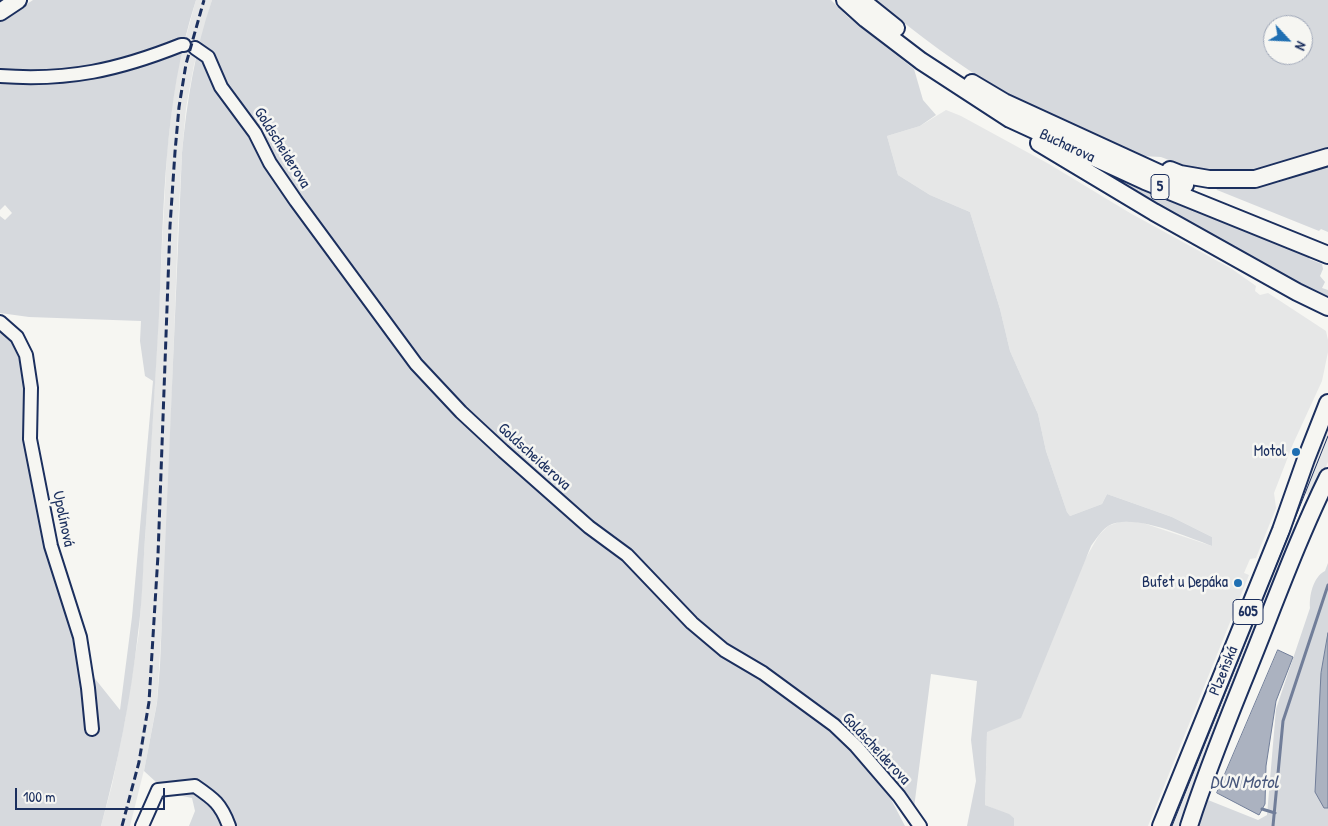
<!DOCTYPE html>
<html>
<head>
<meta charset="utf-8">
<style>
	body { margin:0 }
	#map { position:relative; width:1328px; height:826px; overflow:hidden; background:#f6f6f2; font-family:"Patrick Hand",sans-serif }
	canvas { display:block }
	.north { position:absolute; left:1263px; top:15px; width:50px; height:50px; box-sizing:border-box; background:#f6f6f2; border:1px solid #9ea6b7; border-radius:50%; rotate:115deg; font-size:14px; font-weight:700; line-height:20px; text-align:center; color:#1b2f5e }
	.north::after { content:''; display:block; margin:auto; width:18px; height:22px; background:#1f6fb2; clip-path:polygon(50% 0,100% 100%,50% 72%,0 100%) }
	.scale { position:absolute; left:15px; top:788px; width:150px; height:22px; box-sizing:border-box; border:2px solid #1b2f5e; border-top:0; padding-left:6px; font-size:15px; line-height:18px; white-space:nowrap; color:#1b2f5e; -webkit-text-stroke:4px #f6f6f2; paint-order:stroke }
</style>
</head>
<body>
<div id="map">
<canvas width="1328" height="826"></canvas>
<div class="north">N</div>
<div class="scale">100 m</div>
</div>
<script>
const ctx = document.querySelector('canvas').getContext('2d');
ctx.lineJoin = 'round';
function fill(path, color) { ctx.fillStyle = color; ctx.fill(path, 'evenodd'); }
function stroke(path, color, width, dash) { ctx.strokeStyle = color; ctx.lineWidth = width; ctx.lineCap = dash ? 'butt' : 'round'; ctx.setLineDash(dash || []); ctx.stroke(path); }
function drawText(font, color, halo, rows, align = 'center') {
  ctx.font = font + ' "Patrick Hand",sans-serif'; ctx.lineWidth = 5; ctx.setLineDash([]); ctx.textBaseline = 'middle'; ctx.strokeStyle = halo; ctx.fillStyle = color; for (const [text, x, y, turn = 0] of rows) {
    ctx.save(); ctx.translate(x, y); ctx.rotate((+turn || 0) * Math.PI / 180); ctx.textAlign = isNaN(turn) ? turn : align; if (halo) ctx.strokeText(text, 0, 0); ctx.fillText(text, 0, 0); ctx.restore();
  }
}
const built = new Path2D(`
	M 196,0 L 212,0 L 194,65 L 186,108 L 182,153 L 178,227 L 166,555 L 157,702 L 145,766 L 130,826 L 101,826 L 112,785 L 125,720 L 139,632 L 155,381 L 167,152 L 172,106 L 179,62 Z
	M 946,110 L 961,116 L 1049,164 L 1130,213 L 1232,269 L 1256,286 L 1255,291 L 1260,295 L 1268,293 L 1326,331 L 1328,340 L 1328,352 L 1322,381 L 1293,444 L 1274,493 L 1276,508 L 1256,558 L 1250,559 L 1244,573 L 1249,575 L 1148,826 L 1014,826 L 1014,818 L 1009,815 L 985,805 L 987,731 L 1099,535 L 1108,526 L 1119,522 L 1130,521 L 1143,523 L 1212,546 L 1212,537 L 1172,517 L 1107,494 L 1102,504 L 1070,516 L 1067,512 L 1046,451 L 1038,414 L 1010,351 L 1000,309 L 970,212 L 930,195 L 898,175 L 887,136 L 920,126 Z
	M 1328,417 L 1328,462 L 1314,494 L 1311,496 L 1301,492 Z
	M 1290,526 L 1297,529 L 1183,826 L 1166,826 Z`);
const green = new Path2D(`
	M 33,0 L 196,0 C 163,102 164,209 159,315 C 155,385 151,454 146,524 C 143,560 143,597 138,633 C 131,698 118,763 101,826 L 0,826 L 0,317 L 19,334 L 35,446 L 48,513 L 92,675 L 120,710 L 132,617 L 153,381 L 145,376 L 140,341 L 141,321 L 29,317 L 0,313 L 0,216 L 5,220 L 12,213 L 5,205 L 0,210 L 0,22 Z
	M 212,0 L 831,0 L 848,17 L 914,69 L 923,100 L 936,115 L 920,126 L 887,136 L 898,175 L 930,195 L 970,212 L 1000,309 L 1010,351 L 1038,414 L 1046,451 L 1067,512 L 1070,516 L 1102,504 L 1107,494 L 1172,517 L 1212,537 L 1212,546 C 1187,537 1132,512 1108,526 C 1101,531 1096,539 1091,546 L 1021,718 L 987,732 L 985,805 L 1009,814 L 1014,818 L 1014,826 L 967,826 L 976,781 L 971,740 L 977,681 L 931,674 L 914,808 L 883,784 L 905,826 L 189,826 L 195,811 L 192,798 L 168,793 L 144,771 L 157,703 L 160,665 L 182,153 C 187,100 195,50 212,0 Z
	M 876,0 L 1328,0 L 1328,148 L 1254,170 L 1210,170 L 1182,165 L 1161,157 L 1142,156 C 1097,135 1050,117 1006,93 C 960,67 917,34 876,0 ZM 1273,25 L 1303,25 L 1303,55 L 1273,55 Z
	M 1082,161 L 1310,255 L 1309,259 L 1322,264 L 1323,269 L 1320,276 L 1325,282 L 1322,288 L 1328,290 L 1328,299 L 1154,206 Z
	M 1328,164 L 1328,232 L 1321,229 L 1319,231 L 1217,190 L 1216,188 L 1244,187 L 1277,183 Z
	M 1328,563 L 1328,826 L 1197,826 L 1208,800 L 1258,820 L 1267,815 L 1276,709 L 1310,608 C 1309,596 1313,577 1325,571 Z`);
const water = new Path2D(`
	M 1328,633 L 1328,808 L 1324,808 L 1315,792 L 1321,673 Z
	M 1278,650 L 1293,657 L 1276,701 L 1266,766 L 1265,804 L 1259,815 L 1217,793 Z`);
const stream = new Path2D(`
	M 1262,809 L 1275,813
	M 1273,826 L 1283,721 L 1328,585`);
const minor = new Path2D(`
	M 195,48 L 208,57 L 221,87 L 255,133 L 270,163 L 296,201 L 416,364 L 461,412 L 503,451 L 589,527 L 627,555 L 692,623 L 724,650 L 763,673 L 834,725 L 856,746 L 899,796 L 920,826
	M 0,76 C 69,81 118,70 181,45 L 184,45
	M 0,322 L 17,337 L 26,355 L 31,388 L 30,439 L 51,546 L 80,637 L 88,688 L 92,729
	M 142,826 L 158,790 L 195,786 C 214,799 221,804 229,826`);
const major = new Path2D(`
	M 845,0 L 866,19 L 921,61 L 1010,119 L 1145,181 L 1328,255
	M 861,0 L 896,28
	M 0,12 L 18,0
	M 972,83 L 1004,102 L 1185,185
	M 1039,143 L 1154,212 L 1297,292 L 1328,307
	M 1170,170 L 1180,174 L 1209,179 L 1255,179 L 1328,157
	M 1161,826 L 1281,530 L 1306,459 L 1328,403
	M 1189,826 C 1208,766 1233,707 1256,649 C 1279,591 1301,532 1328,477`);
const tram = new Path2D(`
	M 1172,826 L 1328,436`);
const rail = new Path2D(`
	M 122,826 L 139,762 L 149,702 L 158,555 L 170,226 L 175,152 L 179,107 L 186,64 L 204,0`);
const markers = [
	[1296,452,5,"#1f6fb2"],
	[1238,583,5,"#1f6fb2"]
];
const shields = [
	[1160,187,18],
	[1248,612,30]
];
const shieldNames = [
	["5",1160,187],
	["605",1248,612]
];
const streetNames = [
	["Bucharova",1067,146,25],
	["Goldscheiderova",282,148,58],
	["Goldscheiderova",534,457,42],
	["Upolínová",63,519,78],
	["Plzeňská",1224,671,-68],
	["Goldscheiderova",876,749,47]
];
const poiNames = [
	["Motol",1286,452],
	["Bufet u Depáka",1228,583]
];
const waterNames = [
	["DUN Motol",1244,783]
];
fill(built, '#e6e7e7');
fill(green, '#d6d9dd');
fill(water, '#abb2c0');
stroke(water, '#717e99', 1);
stroke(stream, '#717e99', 3);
stroke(minor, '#1b2f5e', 16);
stroke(major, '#1b2f5e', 20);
stroke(minor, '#f6f6f2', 12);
stroke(major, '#f6f6f2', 16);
stroke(tram, '#1b2f5e', 1);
stroke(rail, '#1b2f5e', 3, [8, 4]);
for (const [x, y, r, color] of markers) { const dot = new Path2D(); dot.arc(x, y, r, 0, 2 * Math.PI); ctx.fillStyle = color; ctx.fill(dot); stroke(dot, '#f6f6f2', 2); }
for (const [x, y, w] of shields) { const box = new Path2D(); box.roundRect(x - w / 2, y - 12.5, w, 25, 4); ctx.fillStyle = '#f6f6f2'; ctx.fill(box); stroke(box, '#1b2f5e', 1); }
drawText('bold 15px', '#1b2f5e', null, shieldNames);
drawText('16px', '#1b2f5e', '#f6f6f2', streetNames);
drawText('16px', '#1b2f5e', '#f6f6f2', poiNames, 'right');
drawText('italic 18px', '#46567b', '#f6f6f2', waterNames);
</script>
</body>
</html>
